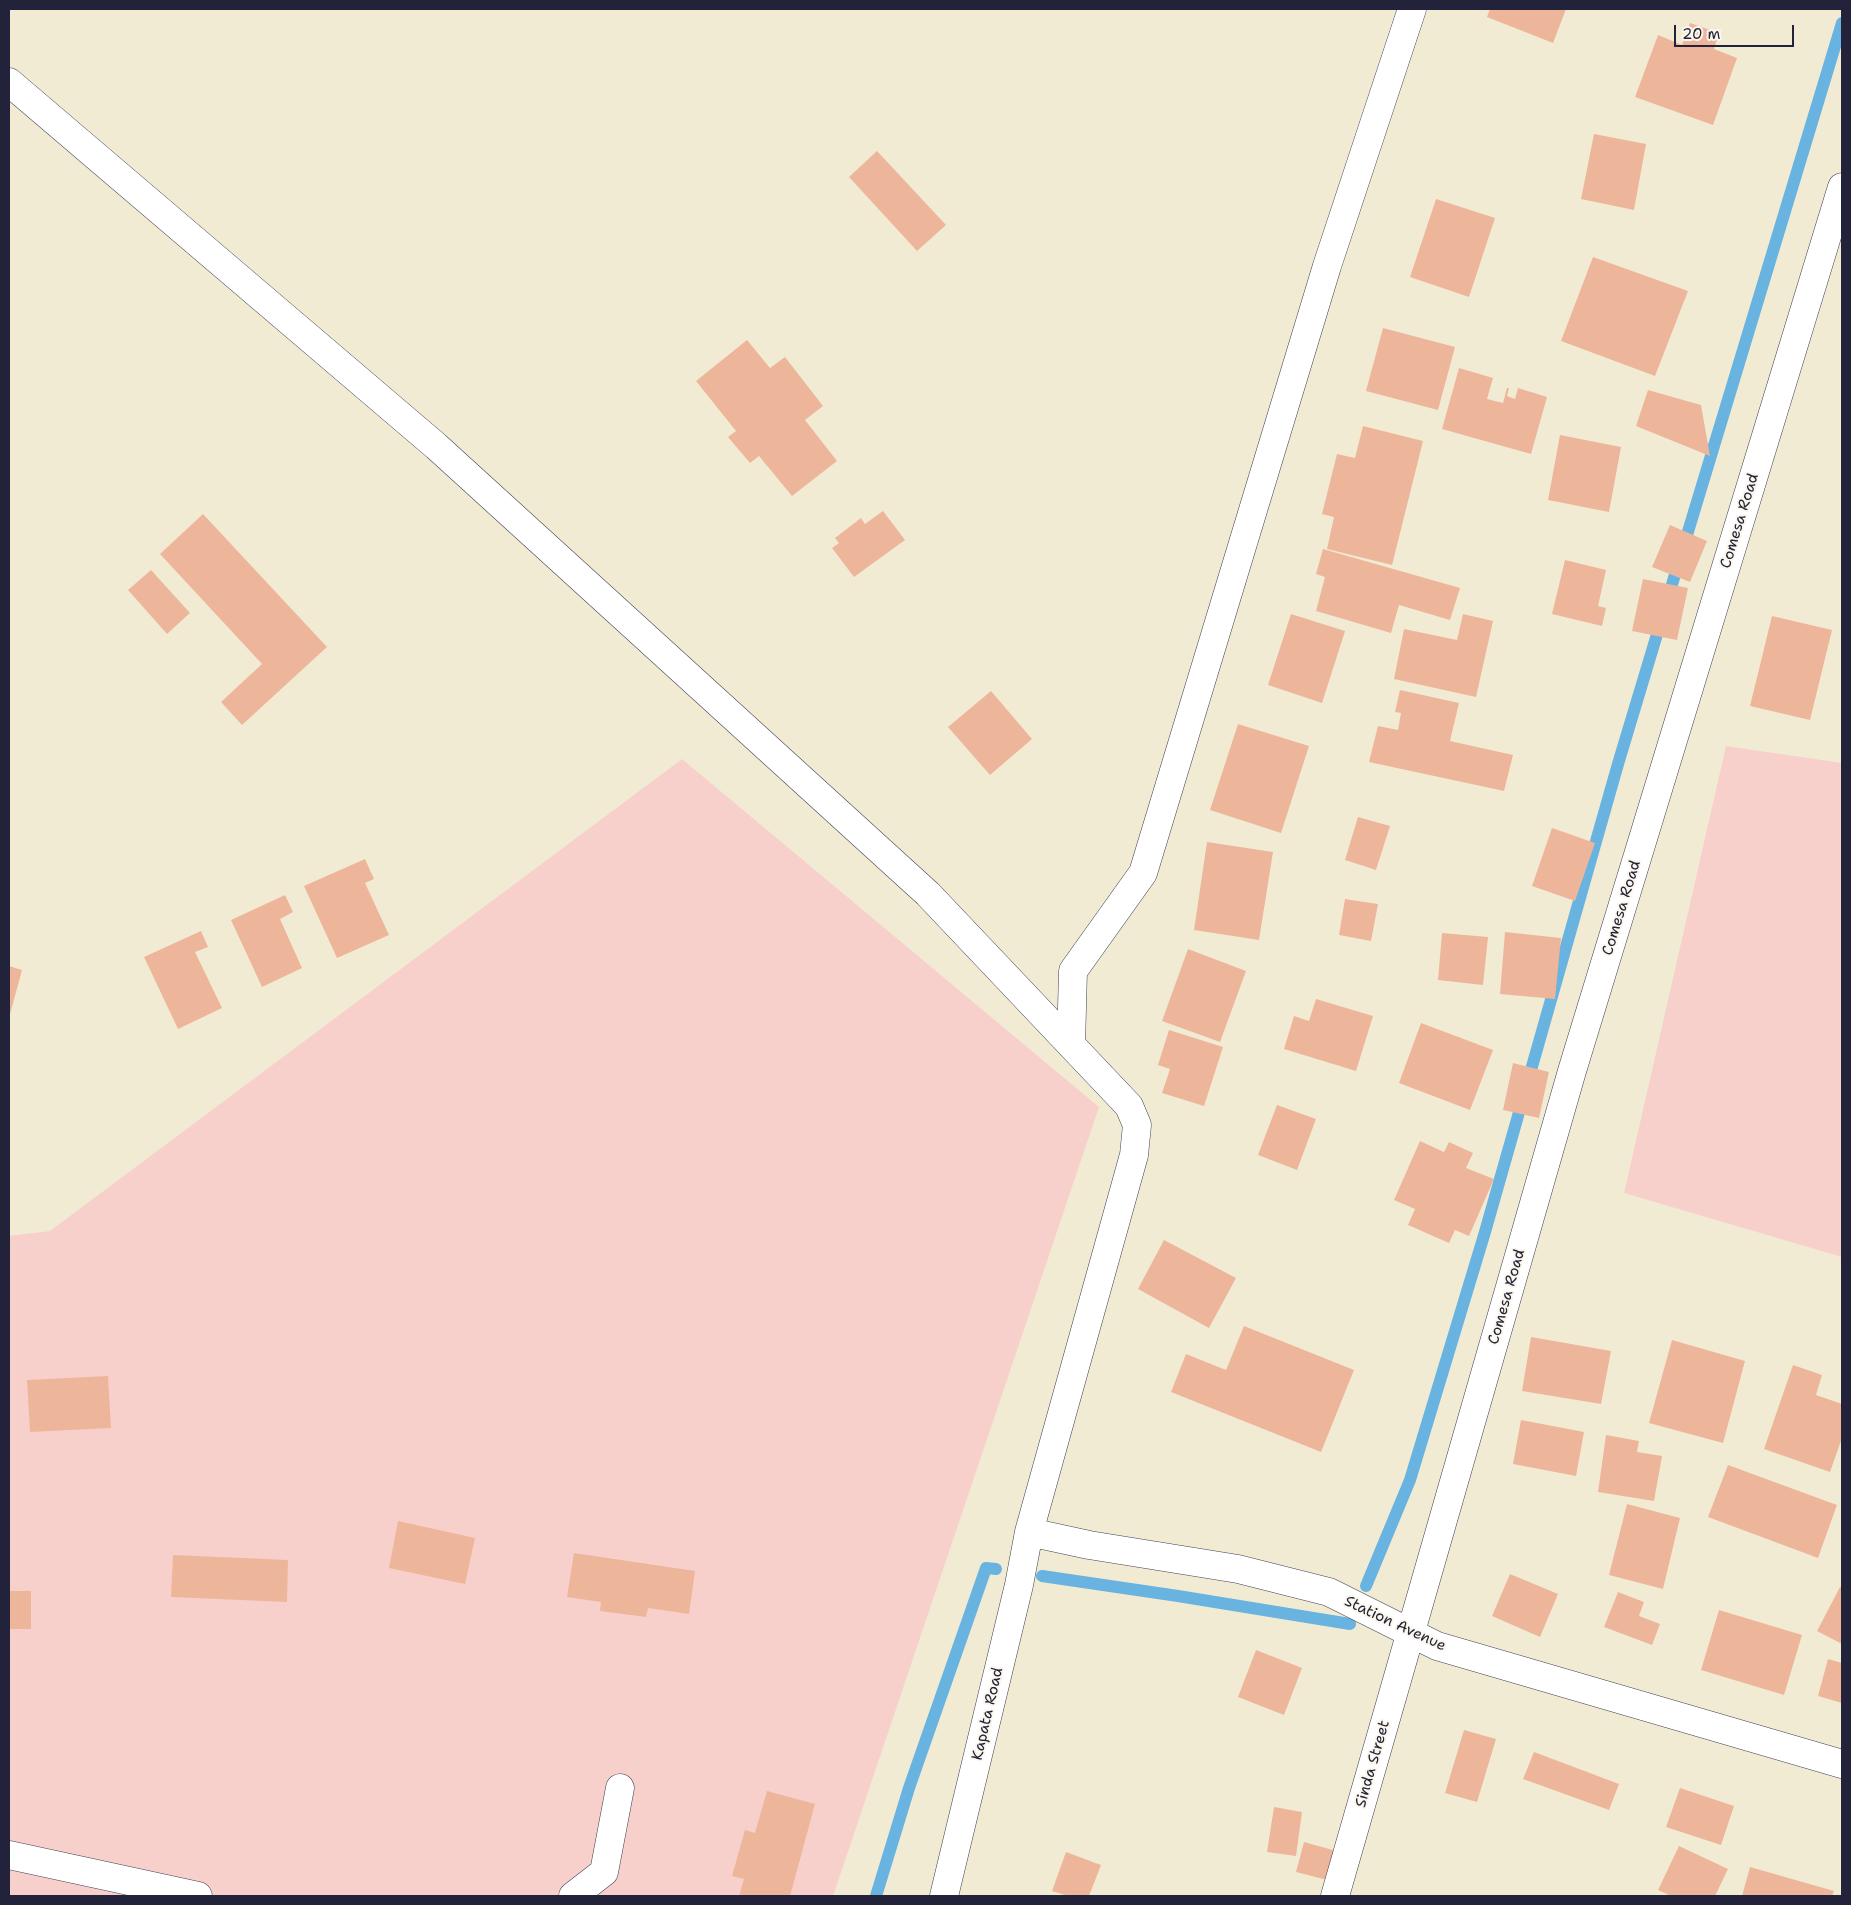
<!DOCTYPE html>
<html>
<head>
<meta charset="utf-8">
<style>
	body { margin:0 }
	#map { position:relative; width:1851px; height:1905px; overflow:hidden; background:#f2ebd4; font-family:"Shantell Sans",sans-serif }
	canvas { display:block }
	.frame { position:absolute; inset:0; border:10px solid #22223b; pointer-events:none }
	.scale { position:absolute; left:1674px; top:25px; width:120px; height:22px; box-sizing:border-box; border:2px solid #22223b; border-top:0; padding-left:6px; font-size:15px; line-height:18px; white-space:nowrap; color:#22223b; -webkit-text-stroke:4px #fbf7ec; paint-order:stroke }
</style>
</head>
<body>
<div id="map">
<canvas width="1851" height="1905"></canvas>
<div class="frame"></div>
<div class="scale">20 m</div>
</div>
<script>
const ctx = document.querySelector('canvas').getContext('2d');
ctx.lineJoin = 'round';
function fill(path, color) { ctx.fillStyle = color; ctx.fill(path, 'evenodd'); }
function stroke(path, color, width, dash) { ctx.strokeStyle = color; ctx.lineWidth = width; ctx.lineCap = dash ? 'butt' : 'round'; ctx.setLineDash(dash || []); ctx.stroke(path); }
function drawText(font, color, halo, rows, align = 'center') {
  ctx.font = font + ' "Shantell Sans",sans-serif'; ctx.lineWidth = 4; ctx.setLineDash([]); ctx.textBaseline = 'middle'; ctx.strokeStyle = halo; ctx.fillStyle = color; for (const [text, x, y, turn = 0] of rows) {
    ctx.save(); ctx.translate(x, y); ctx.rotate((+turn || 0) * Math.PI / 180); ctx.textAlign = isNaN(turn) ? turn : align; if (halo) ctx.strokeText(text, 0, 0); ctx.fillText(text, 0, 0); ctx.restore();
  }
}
const built = new Path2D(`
	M 1726,746 L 1842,763 L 1842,1257 L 1624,1193 Z
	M 682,759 L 1099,1107 L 833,1896 L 9,1896 L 9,1236 L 50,1231 Z`);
const stream = new Path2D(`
	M 1667,601 L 1842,23
	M 1042,1576 L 1178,1596 L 1350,1624
	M 1366,1586 L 1410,1480 L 1485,1232 L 1618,764 L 1661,621
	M 876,1896 L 909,1788 L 986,1568 L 996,1569`);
const building = new Path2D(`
	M 1490,9 L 1566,9 L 1553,43 L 1487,17 Z
	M 1690,23 L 1719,33 L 1714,49 L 1737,58 L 1713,125 L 1635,97 L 1658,35 L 1682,45 Z
	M 1594,134 L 1646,144 L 1634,210 L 1581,199 Z
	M 877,151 L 946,225 L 917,251 L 849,177 Z
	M 1436,199 L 1495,218 L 1469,297 L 1410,277 Z
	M 1593,257 L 1688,291 L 1655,376 L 1561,341 Z
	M 1383,328 L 1455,347 L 1438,410 L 1366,391 Z
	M 747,340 L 770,368 L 785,357 L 823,406 L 805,420 L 837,461 L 792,496 L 759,456 L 750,463 L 728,437 L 736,431 L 696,381 Z
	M 1459,368 L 1493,378 L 1487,399 L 1503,403 L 1507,388 L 1509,388 L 1507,396 L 1515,399 L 1518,388 L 1547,397 L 1531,454 L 1442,429 Z
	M 1648,390 L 1701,405 L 1710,456 L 1636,426 Z
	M 1363,426 L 1423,441 L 1392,565 L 1327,549 L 1334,517 L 1322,514 L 1337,454 L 1355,458 Z
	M 1560,435 L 1621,447 L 1609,512 L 1548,500 Z
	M 883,511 L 905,540 L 854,577 L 832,548 L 839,543 L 835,538 L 861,518 L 865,524 Z
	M 203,514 L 327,647 L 242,725 L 221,702 L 262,664 L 160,554 Z
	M 1670,525 L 1707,541 L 1690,582 L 1652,567 Z
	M 1323,549 L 1460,588 L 1450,620 L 1399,605 L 1391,633 L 1316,611 L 1325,577 L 1316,574 Z
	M 1565,560 L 1606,570 L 1598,606 L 1606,608 L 1602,626 L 1552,614 Z
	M 151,570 L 190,613 L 167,634 L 128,590 Z
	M 1643,579 L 1688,588 L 1677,640 L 1632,631 Z
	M 1291,614 L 1345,631 L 1322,703 L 1268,685 Z
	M 1463,614 L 1493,621 L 1476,697 L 1394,679 L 1404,629 L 1457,640 Z
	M 1772,616 L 1832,630 L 1810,720 L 1750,706 Z
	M 1400,690 L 1459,703 L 1450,741 L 1513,755 L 1504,791 L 1369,762 L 1378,726 L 1398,730 L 1401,713 L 1395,712 Z
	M 991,691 L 1032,739 L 990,775 L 948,727 Z
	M 1238,724 L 1309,746 L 1281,833 L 1210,810 Z
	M 1358,817 L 1390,826 L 1376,870 L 1345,860 Z
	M 1552,828 L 1595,843 L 1575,901 L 1532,886 Z
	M 1207,842 L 1273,852 L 1259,940 L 1194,930 Z
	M 365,859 L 374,879 L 365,883 L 389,935 L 337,958 L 304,886 Z
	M 285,895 L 293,912 L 280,919 L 302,968 L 262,987 L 231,920 Z
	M 1345,899 L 1378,904 L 1371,941 L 1339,935 Z
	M 201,931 L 208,947 L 195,952 L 222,1008 L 178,1029 L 144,957 Z
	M 1505,932 L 1561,938 L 1555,999 L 1500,994 Z
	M 1442,933 L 1488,937 L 1483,985 L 1438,980 Z
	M 1188,949 L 1246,971 L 1220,1042 L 1162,1021 Z
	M 9,966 L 22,970 L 9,1018 Z
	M 1316,999 L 1373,1016 L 1356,1071 L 1284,1049 L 1294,1016 L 1309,1021 Z
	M 1421,1023 L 1493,1050 L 1470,1110 L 1399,1083 Z
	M 1169,1030 L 1223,1047 L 1204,1106 L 1162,1093 L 1170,1069 L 1158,1065 Z
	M 1513,1063 L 1549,1072 L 1539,1118 L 1503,1110 Z
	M 1277,1105 L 1316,1119 L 1297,1170 L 1258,1155 Z
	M 1420,1141 L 1444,1152 L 1449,1142 L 1473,1153 L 1466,1168 L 1494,1179 L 1469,1236 L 1455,1230 L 1449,1243 L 1408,1225 L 1415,1209 L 1394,1200 Z
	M 1164,1240 L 1236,1278 L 1209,1328 L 1138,1289 Z
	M 1244,1326 L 1354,1370 L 1321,1452 L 1171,1392 L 1186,1354 L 1226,1370 Z
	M 1531,1337 L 1611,1351 L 1601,1404 L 1522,1391 Z
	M 1672,1340 L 1745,1361 L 1723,1443 L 1649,1423 Z
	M 1793,1365 L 1822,1375 L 1816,1395 L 1842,1404 L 1842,1438 L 1830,1472 L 1764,1449 Z
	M 108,1376 L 111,1428 L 30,1432 L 27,1380 Z
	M 1521,1420 L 1584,1432 L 1576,1476 L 1513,1464 Z
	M 1606,1435 L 1639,1441 L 1637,1452 L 1662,1456 L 1654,1501 L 1598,1492 Z
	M 1728,1465 L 1837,1505 L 1818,1558 L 1708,1517 Z
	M 1627,1504 L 1680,1518 L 1663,1589 L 1609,1575 Z
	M 398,1521 L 475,1538 L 465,1584 L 389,1568 Z
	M 574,1553 L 695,1571 L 689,1614 L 648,1608 L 646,1617 L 600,1611 L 601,1602 L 567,1597 Z
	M 173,1555 L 288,1560 L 287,1602 L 171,1597 Z
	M 1510,1574 L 1558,1594 L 1540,1637 L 1492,1616 Z
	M 1840,1587 L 1842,1588 L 1842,1644 L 1817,1631 Z
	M 9,1591 L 31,1591 L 31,1629 L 9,1629 Z
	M 1618,1592 L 1644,1602 L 1639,1616 L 1660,1624 L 1652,1645 L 1604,1627 Z
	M 1719,1610 L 1802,1635 L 1784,1695 L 1701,1670 Z
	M 1256,1650 L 1302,1668 L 1284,1715 L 1238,1697 Z
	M 1828,1659 L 1842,1663 L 1842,1703 L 1818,1696 Z
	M 1464,1730 L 1496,1739 L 1477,1802 L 1445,1793 Z
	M 1534,1752 L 1619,1784 L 1609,1810 L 1523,1779 Z
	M 1680,1788 L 1734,1806 L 1721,1845 L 1666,1827 Z
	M 767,1791 L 815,1804 L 790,1896 L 739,1896 L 744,1879 L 732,1876 L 745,1830 L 755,1833 Z
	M 1274,1807 L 1302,1812 L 1296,1856 L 1267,1852 Z
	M 1304,1842 L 1340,1852 L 1331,1881 L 1296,1872 Z
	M 1679,1846 L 1728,1869 L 1715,1896 L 1671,1896 L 1658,1890 Z
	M 1066,1852 L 1101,1865 L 1089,1896 L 1068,1896 L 1052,1891 Z
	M 1750,1867 L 1834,1891 L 1832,1896 L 1742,1896 Z`);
const minor = new Path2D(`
	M 9,82 L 436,446 L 928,894 L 1129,1106 L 1137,1125 L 1134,1155 L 1029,1532 L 1019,1585 L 944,1896
	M 1071,1045 L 1073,971 L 1143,873 L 1327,266 L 1412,9
	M 1029,1532 L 1089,1545 L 1238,1569 L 1329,1592 L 1437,1646 L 1842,1764
	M 9,1855 L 198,1896
	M 573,1896 L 604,1872 L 620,1788
	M 1335,1896 L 1572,1071 L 1842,187`);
const streetNames = [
	["Comesa Road",1740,521,-73],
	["Comesa Road",1622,908,-73],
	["Comesa Road",1507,1297,-74],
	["Station Avenue",1395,1624,25],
	["Kapata Road",988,1714,-77],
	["Sinda Street",1373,1764,-74]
];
fill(built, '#f7d0cc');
stroke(stream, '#68b3e0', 12);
fill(building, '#edb69b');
stroke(minor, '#414052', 29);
stroke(minor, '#fff', 28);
drawText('15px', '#22223b', '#fbf7ec', streetNames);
</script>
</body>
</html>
